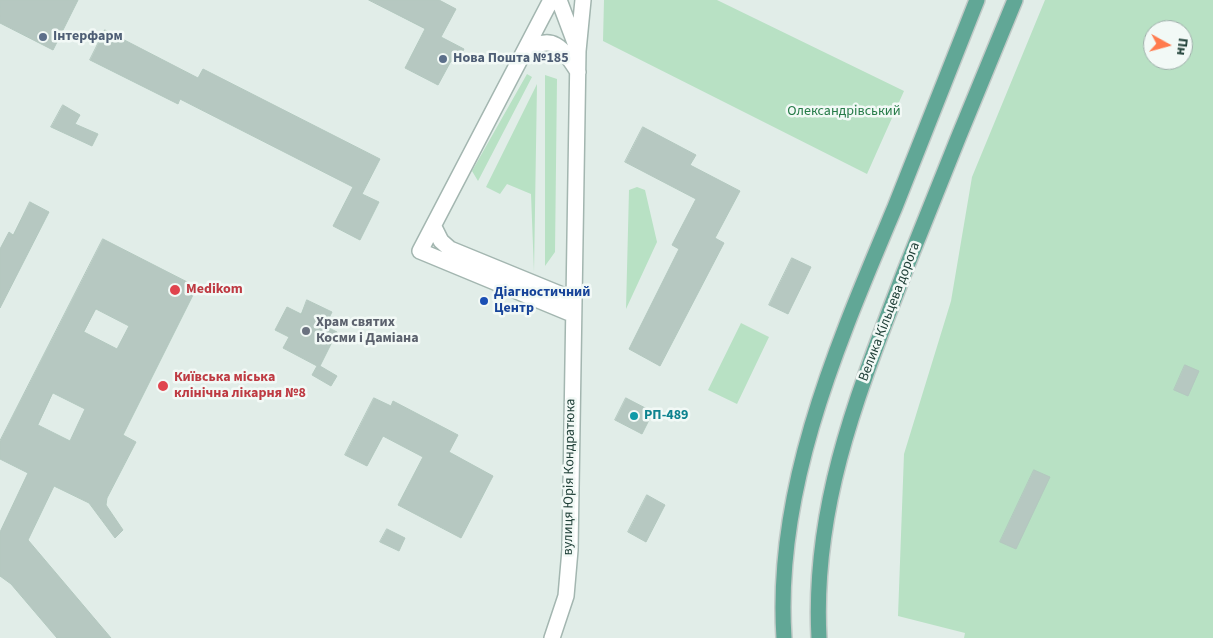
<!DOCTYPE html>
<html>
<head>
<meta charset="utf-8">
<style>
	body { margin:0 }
	#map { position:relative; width:1213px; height:638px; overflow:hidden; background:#e1ede8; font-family:"Source Sans 3",sans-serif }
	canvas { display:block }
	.north { position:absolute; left:1143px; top:20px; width:50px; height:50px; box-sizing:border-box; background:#f2f9f6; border:1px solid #9eafaa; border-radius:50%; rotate:97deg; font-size:14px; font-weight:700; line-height:20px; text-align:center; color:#204038 }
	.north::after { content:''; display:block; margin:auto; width:18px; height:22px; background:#ff7b4e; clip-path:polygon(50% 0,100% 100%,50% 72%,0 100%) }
</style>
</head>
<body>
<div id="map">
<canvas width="1213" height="638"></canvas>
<div class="north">Пн</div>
</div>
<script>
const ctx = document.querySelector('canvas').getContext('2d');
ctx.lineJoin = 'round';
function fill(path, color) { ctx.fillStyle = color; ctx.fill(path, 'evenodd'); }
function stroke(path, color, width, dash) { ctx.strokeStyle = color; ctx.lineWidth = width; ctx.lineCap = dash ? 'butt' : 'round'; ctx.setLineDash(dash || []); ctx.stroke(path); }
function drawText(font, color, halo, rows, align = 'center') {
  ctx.font = font + ' "Source Sans 3",sans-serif'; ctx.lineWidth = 5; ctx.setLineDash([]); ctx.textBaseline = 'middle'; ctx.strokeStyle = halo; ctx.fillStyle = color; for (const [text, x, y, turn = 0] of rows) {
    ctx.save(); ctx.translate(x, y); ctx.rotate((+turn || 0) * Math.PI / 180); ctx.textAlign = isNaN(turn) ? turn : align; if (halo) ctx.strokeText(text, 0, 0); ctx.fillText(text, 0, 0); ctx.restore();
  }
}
const green = new Path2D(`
	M 604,0 L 717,0 L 904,91 L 867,174 L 603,41 Z
	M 1045,0 L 1213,0 L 1213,638 L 964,638 L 965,633 L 898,616 L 904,454 L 951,301 L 972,177 ZM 1153,30 L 1183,30 L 1183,60 L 1153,60 Z
	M 527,74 L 532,77 L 478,181 L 472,171 Z
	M 545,75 L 557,79 L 555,252 L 545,266 Z
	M 537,84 L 534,272 L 531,194 L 507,184 L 500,194 L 486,187 Z
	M 637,187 L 645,190 L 657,242 L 626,309 L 629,190 Z
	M 741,323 L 769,337 L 737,404 L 708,390 Z`);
const building = new Path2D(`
	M 0,0 L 78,0 L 53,50 L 0,23 Z
	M 369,0 L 439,0 L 456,9 L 441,37 L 464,49 L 456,64 L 451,61 L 438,85 L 405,68 L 425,29 Z
	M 105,30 L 198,78 L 203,69 L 380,159 L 362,194 L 379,202 L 360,240 L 333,226 L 353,187 L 180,99 L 178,104 L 90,60 Z
	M 63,105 L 80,115 L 75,124 L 98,134 L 92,146 L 51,127 Z
	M 643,127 L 696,155 L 690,165 L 740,191 L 715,238 L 724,243 L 660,366 L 629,349 L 679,249 L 672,245 L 696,199 L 625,162 Z
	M 30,202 L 49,212 L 0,308 L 0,249 L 9,232 L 13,235 Z
	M 103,239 L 197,287 L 123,435 L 136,442 L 107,498 L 106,505 L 123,530 L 115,538 L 89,503 L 54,486 L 28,540 L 111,638 L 57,638 L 11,584 L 0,576 L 0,532 L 28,473 L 0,459 L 0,441 ZM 96,309 L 129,326 L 117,349 L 84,332 ZM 53,393 L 85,409 L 70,441 L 38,425 Z
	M 792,258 L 811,267 L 788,314 L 769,305 Z
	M 307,300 L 332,312 L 325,326 L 337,332 L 320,366 L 337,376 L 331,386 L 312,375 L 317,366 L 283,348 L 289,337 L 275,330 L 287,307 L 301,314 Z
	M 1185,365 L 1199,371 L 1188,396 L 1174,390 Z
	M 374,398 L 391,406 L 393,401 L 458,435 L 449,452 L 493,476 L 461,538 L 398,505 L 423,457 L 383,436 L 367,466 L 345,455 Z
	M 626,398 L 653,412 L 642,434 L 615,420 Z
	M 1034,470 L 1050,477 L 1016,549 L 1000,542 Z
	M 647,495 L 665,505 L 646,542 L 628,532 Z
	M 387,529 L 405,538 L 399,551 L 380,542 Z`);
const minor = new Path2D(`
	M 551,0 L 420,251 L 572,314
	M 559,0 L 577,48
	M 524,53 C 552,31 563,48 578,72
	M 434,227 L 441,241 L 450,249 L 572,299
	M 552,638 L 566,596 L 570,550 L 578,51 L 583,0`);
const major = new Path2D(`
	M 784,638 C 774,488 838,343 895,207 C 923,138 950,69 977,0
	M 819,638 C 812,506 858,393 904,273 C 940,182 977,91 1015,0`);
const markers = [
	[43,37,5,"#5c6f8a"],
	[443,59,5,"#5c6f8a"],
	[175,290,6,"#e0444e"],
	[484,301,5,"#1a4fb4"],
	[306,331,5,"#6b7280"],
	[163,386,6,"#e0444e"],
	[634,416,5,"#0f9aa8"]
];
const serviceNames = [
	["Інтерфарм",53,37],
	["Нова Пошта №185",453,59]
];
const parkNames = [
	["Олександрівський",844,112]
];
const healthNames = [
	["Medikom",186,290],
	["Київська міська",174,378],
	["клінічна лікарня №8",174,394]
];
const transitNames = [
	["Діагностичний",494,293],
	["Центр",494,309]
];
const streetNames = [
	["Велика Кільцева дорога",890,312,-69],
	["вулиця Юрія Кондратюка",570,477,-89]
];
const worshipNames = [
	["Храм святих",316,323],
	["Косми і Даміана",316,339]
];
const cultureNames = [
	["РП-489",644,416]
];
fill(green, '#b8e1c4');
fill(building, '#b6c8c1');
stroke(building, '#b3c8bf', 1);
stroke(minor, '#a3b6b0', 18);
stroke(major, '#c1cac7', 18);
stroke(minor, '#fff', 15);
stroke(major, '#61a796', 15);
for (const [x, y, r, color] of markers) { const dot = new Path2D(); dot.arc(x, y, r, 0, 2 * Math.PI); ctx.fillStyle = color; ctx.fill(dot); stroke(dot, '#f2f9f6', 2); }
drawText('bold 14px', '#4e5e75', '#f2f9f6', serviceNames, 'left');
drawText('14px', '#267b48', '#f2f9f6', parkNames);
drawText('bold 14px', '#be3a42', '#f2f9f6', healthNames, 'left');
drawText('bold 14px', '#164399', '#f2f9f6', transitNames, 'left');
drawText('14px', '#204038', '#f2f9f6', streetNames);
drawText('bold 14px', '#5b616d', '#f2f9f6', worshipNames, 'left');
drawText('bold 14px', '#0d838f', '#f2f9f6', cultureNames, 'left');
</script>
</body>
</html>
